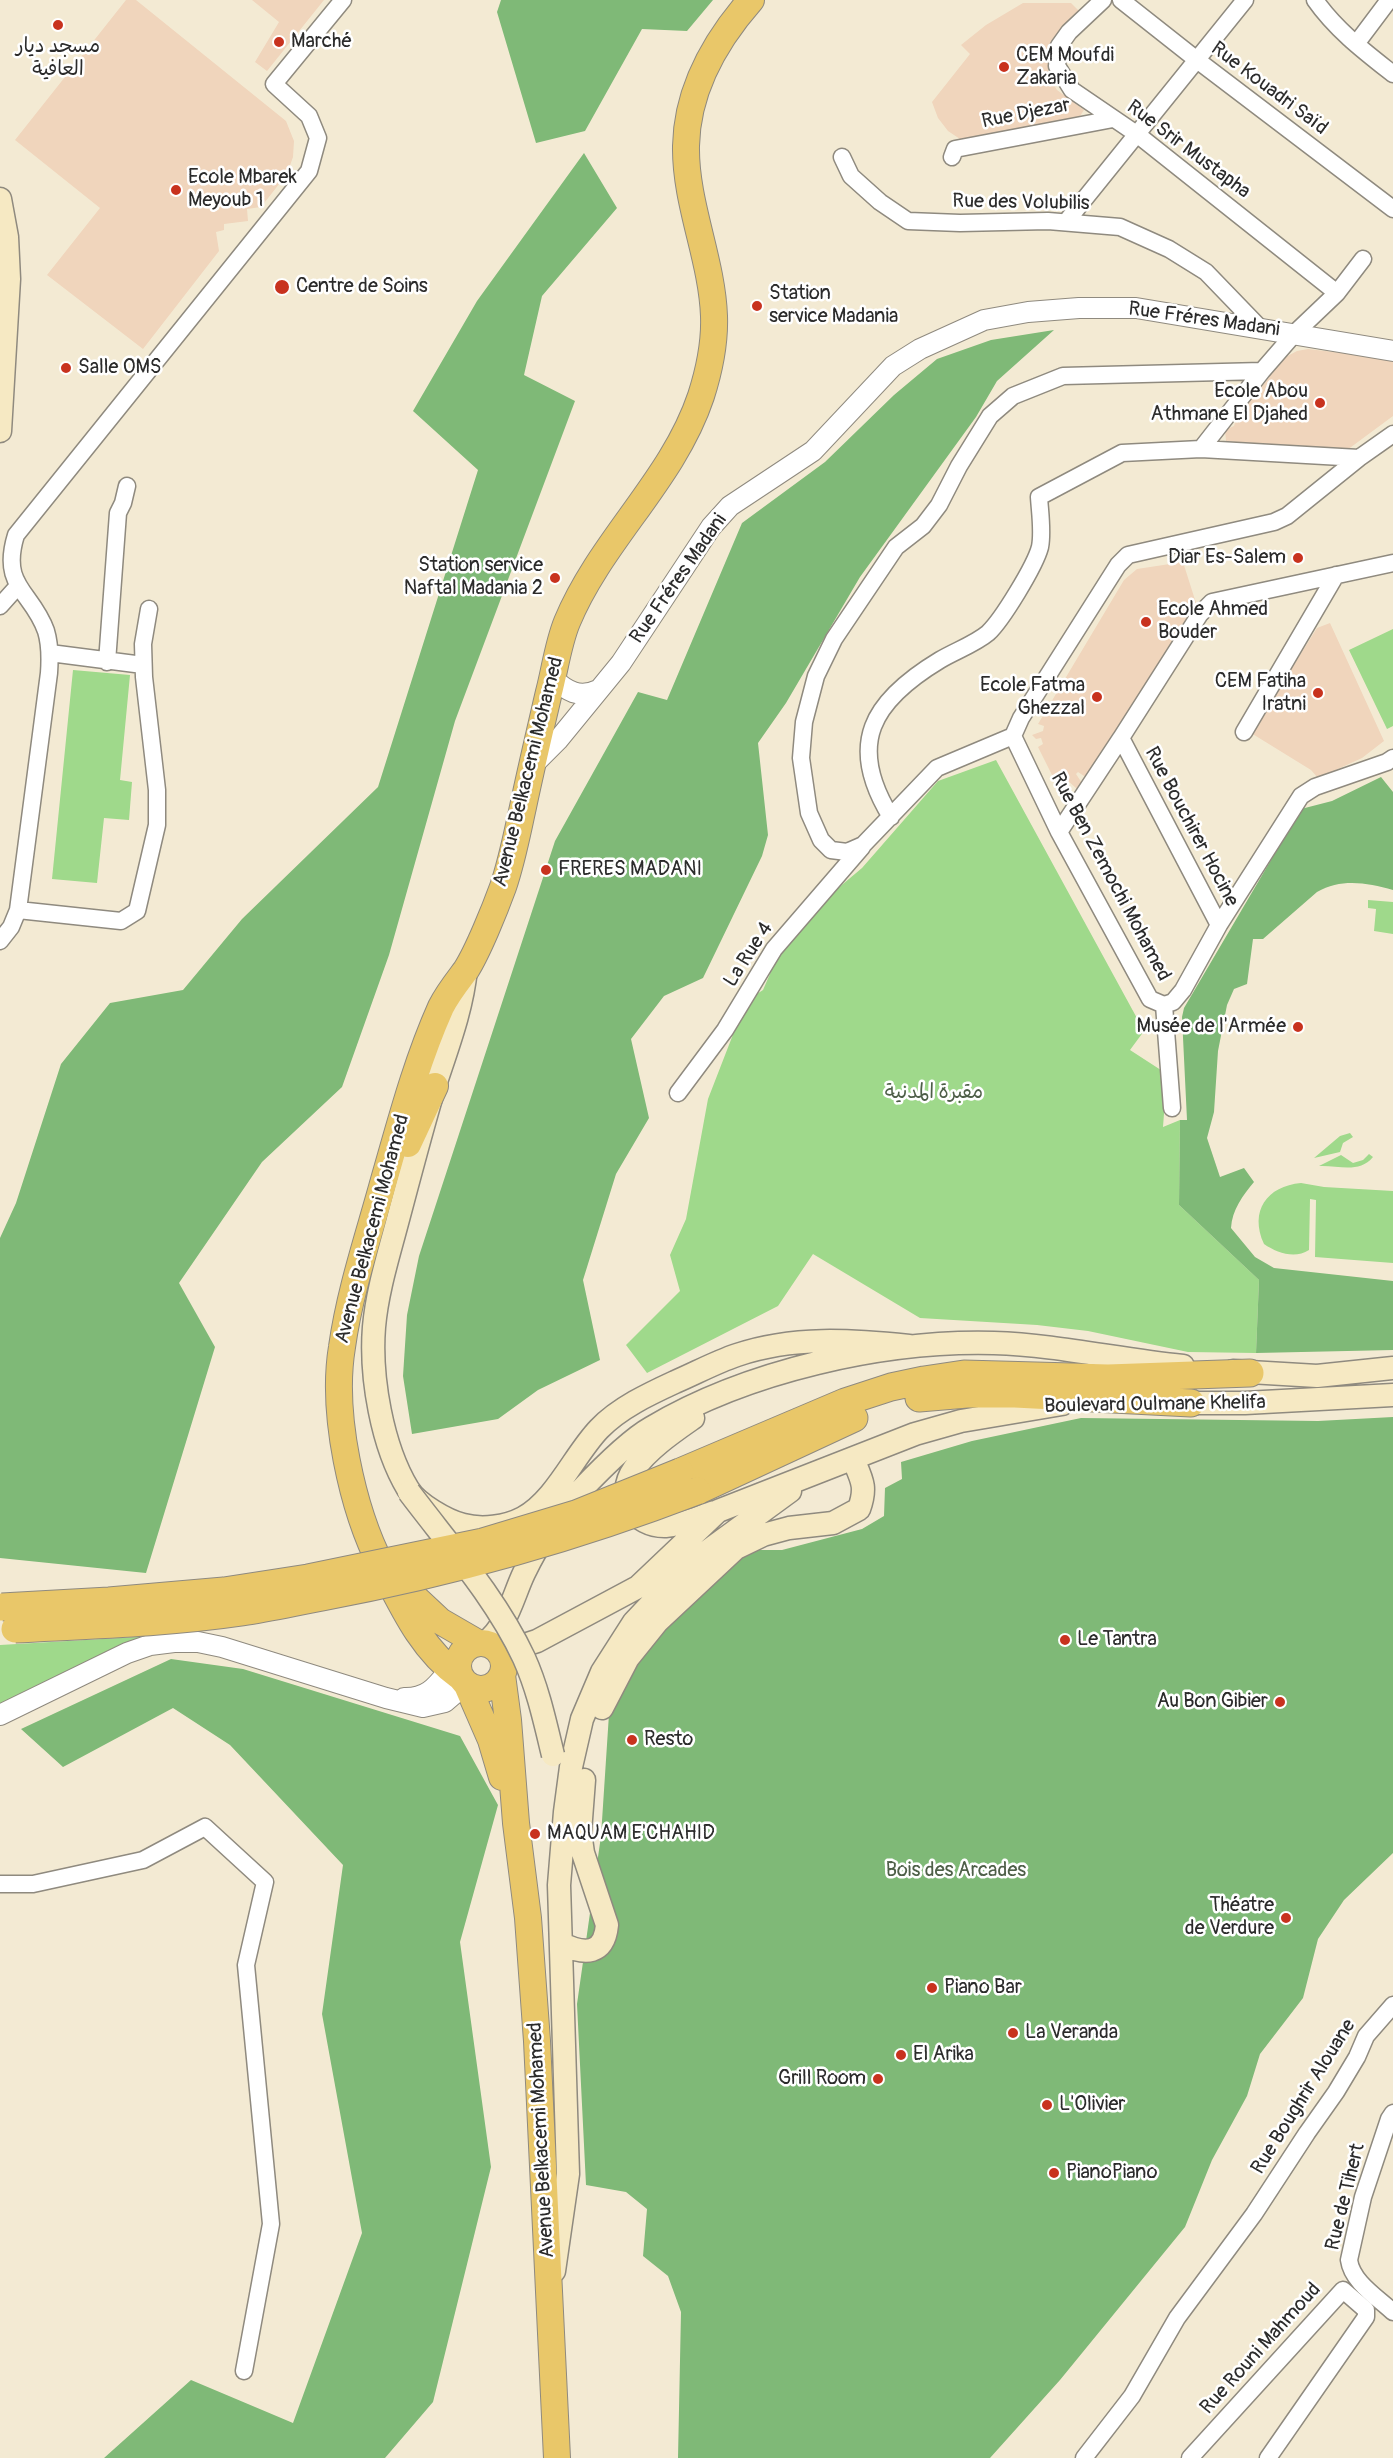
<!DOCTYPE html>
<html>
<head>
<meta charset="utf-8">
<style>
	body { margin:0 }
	canvas { display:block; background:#f3ead3 }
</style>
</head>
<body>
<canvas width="1393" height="2458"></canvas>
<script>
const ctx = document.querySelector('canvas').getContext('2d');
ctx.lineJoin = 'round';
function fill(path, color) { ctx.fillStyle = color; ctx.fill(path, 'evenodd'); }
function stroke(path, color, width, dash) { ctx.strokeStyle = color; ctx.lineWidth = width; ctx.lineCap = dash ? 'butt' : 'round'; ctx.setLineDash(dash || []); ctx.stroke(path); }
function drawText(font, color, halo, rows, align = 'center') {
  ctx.font = font + ' Pangolin,"Playpen Sans Arabic",sans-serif'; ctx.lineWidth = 5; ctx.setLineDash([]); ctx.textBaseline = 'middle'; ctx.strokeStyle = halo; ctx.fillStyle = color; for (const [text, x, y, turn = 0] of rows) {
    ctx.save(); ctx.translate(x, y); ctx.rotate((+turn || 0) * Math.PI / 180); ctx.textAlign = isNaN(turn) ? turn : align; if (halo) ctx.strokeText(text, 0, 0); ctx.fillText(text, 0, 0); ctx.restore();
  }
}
const built = new Path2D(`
	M 126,0 L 136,0 L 286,121 L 294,141 L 293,157 L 287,174 L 261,207 L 247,209 L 248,221 L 224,224 L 224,230 L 216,232 L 219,251 L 143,349 L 47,275 L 100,208 L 15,140 Z
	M 252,0 L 324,0 L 267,71 L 255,62 L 279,22 Z
	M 1023,3 L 1071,3 L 1079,11 L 1052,41 L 1048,57 L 1048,76 L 1057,90 L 1084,110 L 1078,119 L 966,143 L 948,131 L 938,118 L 932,102 L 970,54 L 961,45 L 986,25 Z
	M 1308,349 L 1393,359 L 1393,416 L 1343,453 L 1226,441 L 1225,430 L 1234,426 L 1238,413 L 1258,392 L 1282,359 L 1297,351 Z
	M 1183,562 L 1196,603 L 1087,778 L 1078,772 L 1076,774 L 1082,783 L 1080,788 L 1076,788 L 1068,781 L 1066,788 L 1057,785 L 1038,747 L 1043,744 L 1041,738 L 1036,739 L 1032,735 L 1043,731 L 1044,726 L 1038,724 L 1124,580 L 1137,569 Z
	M 1330,623 L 1384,741 L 1362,758 L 1318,778 L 1311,770 L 1251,733 L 1317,628 Z`);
const green = new Path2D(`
	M 1393,629 L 1393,726 L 1387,729 L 1349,650 Z
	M 73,670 L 130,675 L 120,780 L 132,782 L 129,820 L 104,818 L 97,883 L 52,879 Z
	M 996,760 L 1144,1031 L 1130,1050 L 1167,1074 L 1163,1127 L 1180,1120 L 1179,1205 L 1259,1280 L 1256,1353 L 1188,1352 L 1088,1331 L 1037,1325 L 920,1318 L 813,1254 L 778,1306 L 647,1373 L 626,1345 L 680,1291 L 670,1255 L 686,1219 L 708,1099 L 746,1001 L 763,990 L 782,946 L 831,894 L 862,868 L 938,781 Z
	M 1368,900 L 1393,902 L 1393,934 L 1374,931 L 1376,909 L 1368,908 Z
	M 1350,1133 L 1353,1137 L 1343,1143 L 1340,1152 L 1314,1158 L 1340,1136 Z
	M 1369,1154 L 1373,1157 C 1359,1174 1338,1165 1319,1166 L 1341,1155 L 1353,1163 L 1363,1160 Z
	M 1301,1183 L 1324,1187 L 1393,1191 L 1393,1263 L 1315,1257 L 1316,1200 L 1310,1199 L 1309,1250 C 1295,1259 1277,1253 1264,1244 C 1249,1211 1267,1186 1301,1183 Z
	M 136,1637 L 154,1637 L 0,1710 L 0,1645 Z`);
const forest = new Path2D(`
	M 501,0 L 713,0 L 687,31 L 642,29 L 585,131 L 536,143 L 497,12 Z
	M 584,153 L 617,208 L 542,296 L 524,375 L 575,401 L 455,721 L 389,955 L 342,1087 L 262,1162 L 179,1283 L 215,1347 L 146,1573 L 0,1558 L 0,1238 L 16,1203 L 61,1064 L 110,1003 L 183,990 L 242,919 L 378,787 L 478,470 L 413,411 L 477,301 Z
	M 1054,330 L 997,381 L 976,417 L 860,577 L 786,703 L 758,743 L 768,835 L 762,856 L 703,978 L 664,996 L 631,1039 L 649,1118 L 616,1174 L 583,1280 L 600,1360 L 538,1390 L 498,1419 L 412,1434 L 403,1376 L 407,1315 L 419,1256 L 555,841 L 638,692 L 667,700 L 742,523 L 825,462 L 894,395 L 937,359 L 991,340 Z
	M 1381,777 L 1393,792 L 1393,890 C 1367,883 1342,878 1317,892 L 1263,939 L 1253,939 L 1247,984 L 1234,989 L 1227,1005 L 1218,1051 L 1214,1112 L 1207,1138 L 1220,1177 L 1244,1168 L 1254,1182 C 1243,1195 1232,1210 1231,1228 L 1255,1257 L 1274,1268 L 1393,1281 L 1393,1350 L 1256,1353 L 1259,1280 L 1179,1205 L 1180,1120 L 1187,1120 L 1182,1017 L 1184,1008 L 1301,809 L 1332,801 Z
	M 1393,1417 L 1393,1853 L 1344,1900 L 1318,1939 L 1303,1998 L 1260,2054 L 1247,2096 L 1212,2160 L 1185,2227 L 1060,2380 L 990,2458 L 678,2458 L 681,2312 L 668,2276 L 643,2256 L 647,2209 L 626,2192 L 586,2185 L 577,2004 L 601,1836 L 609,1714 L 625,1681 L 648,1645 L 739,1557 L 758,1550 L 782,1550 L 862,1529 L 884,1516 L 885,1488 L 902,1479 L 901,1462 L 972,1441 L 1081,1418 L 1318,1421 Z
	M 171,1659 L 243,1669 L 460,1736 L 498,1805 L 460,1942 L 491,2167 L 433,2402 L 385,2458 L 104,2458 L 191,2380 L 293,2423 L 362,2233 L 322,2014 L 343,1865 L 230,1745 L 173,1708 L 63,1767 L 21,1729 Z`);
const minor = new Path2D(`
	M 1103,0 L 1069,32 L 1059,46 L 1057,66 L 1072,90 L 1138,135 L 1337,293
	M 1121,0 L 1197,60 L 1393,209
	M 1315,0 C 1336,30 1365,52 1393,74
	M 1356,44 L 1389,0
	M 842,157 L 851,176 L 880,202 L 908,221 L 960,223 L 1048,221 L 1120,227 L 1169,249 L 1206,272 L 1262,330
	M 952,157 L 955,149 L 1113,119
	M 1066,222 L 1245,0
	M 1262,371 L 1063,376 L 1013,396 L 990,416 L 959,466 L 939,505 L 923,526 L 896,547 L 834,639 L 816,676 L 804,722 L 801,758 L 809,813 L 821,840 L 831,850 L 847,852 L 863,845 L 937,768 L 1013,736 L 1021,718 L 1118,565 L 1128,555 L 1274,522 L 1287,516 L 1359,458 L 1393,434
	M 1201,449 L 1262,371 L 1295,333 L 1337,293 L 1363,259
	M 0,606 L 17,587
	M 50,653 L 143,665
	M 107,662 L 118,513 L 123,503 L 127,486
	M 1244,732 L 1336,575
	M 1013,736 L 1059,832 L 1150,999 L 1164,1005 L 1173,1002 L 1183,990 L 1219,925 L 1301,796 L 1315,787 L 1387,762 L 1393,758
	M 891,817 C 846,744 872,701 940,660 C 955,651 975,644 988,633 C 1002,620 1035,566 1040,547 C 1043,532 1040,513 1039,497 L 1122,453 L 1201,449 L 1359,458
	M 1059,832 L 1121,738
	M 18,910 L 121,921 L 137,911 L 157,825 L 157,790 L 144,677 L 143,644 L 149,609
	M 1219,925 L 1121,738 L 1200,614 L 1212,602 L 1393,563
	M 0,941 L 11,927 L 18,910 L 49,673 C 50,659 50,644 46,631 C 32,591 0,587 16,535 L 309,171 L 318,138 L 309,116 L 274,84 L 343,0
	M 1164,1005 L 1172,1108
	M 678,1093 L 725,1030 L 774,949 L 862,847
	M 0,1884 L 33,1884 L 143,1860 L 205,1827 L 265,1882 L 246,1965 L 271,2224 L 244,2371
	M 1393,2113 L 1389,2119 L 1363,2197 L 1349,2260 C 1352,2282 1377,2297 1393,2312
	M 1084,2458 L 1132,2396 L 1177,2318 L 1254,2214 L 1307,2133 L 1336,2092 L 1357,2057 L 1366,2036 L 1393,2005
	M 1190,2458 L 1343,2290 L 1366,2310 L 1366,2317 L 1268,2458`);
const tertiary = new Path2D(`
	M 552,678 C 567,691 579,699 598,690
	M 532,766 L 558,740 L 621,663 L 711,527 L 730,506 L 813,451 L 893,366 L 920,349 L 984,320 L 1028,312 L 1079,308 L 1136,308 L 1393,351
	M 404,1698 C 434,1699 440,1678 459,1659
	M 0,1715 L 127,1653 L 150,1645 L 174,1642 L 198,1642 L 222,1647 L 386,1698 L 423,1707 L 445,1702 L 466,1684`);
const secondary = new Path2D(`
	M 0,199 L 7,237 L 9,279 L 0,431
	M 466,969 C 462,1010 447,1048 434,1088 C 421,1132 409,1178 397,1223 C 388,1257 377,1292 374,1327 C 370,1377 382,1446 408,1489 C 417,1504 447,1521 463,1525 C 482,1530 506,1527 523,1518 C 556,1500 574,1455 599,1429 C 619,1408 649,1394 675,1382 C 696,1373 716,1362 737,1355 C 793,1336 851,1340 909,1346
	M 1233,1371 L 1317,1376 L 1393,1368
	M 1173,1403 L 1245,1403 L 1393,1395
	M 693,1418 C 673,1432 648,1449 634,1469 C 615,1496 634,1527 666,1526 C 682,1525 699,1517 715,1512
	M 485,1643 C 507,1627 513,1596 524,1573 C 538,1544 558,1514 580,1491 C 599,1471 628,1441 651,1428 C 747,1371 883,1340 994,1343 C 1058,1345 1120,1360 1183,1366
	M 500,1653 L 537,1641 L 638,1587 L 718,1511 L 915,1434 L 961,1421 L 1062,1404
	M 602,1708 L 628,1658 L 657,1622 L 736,1548 L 763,1535 L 789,1528 L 833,1523 L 859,1509 C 867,1487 862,1480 853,1459
	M 562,1944 C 585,1955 604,1955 607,1925 L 583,1853 L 580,1832 L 584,1780
	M 554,2271 L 568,2174 L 559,1885 L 565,1812 L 571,1767 L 582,1719 L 602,1672 L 634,1622 L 686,1567 L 790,1491`);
const primary = new Path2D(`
	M 408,1144 L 435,1086
	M 394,1578 L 440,1621 L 478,1643
	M458 1666a23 23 0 1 1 46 0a23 23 0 1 1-46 0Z
	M 502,1675 L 508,1720 L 516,1823 L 528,1918 L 537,2041 L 557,2458
	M 460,1677 C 422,1650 403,1608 382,1567 C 352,1509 331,1413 342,1347 C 350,1290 369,1235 384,1180 C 401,1121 416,1063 441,1007 C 448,993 457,982 466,970 C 478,951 495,909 503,887 C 512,861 517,834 523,807 C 531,769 540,731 549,692 C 555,669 558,644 567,622 C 601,540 673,480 701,396 C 709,371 715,343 714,316 C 712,259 685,203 686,146 C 687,90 715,41 751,0
	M 467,1685 L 491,1740 L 502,1777`);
const trunk = new Path2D(`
	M 919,1398 L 967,1394 L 1015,1394 L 1191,1403
	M 680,1472 L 845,1402 L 891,1387 L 924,1380 L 964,1374 L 1108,1378 L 1250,1373
	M 697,1491 L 854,1418`);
const secondaryBridge = new Path2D(`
	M 409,1492 C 449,1545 496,1598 524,1658 C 538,1689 545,1722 553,1755`);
const trunkBridge = new Path2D(`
	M 2,1607 L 109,1601 L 224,1591 L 308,1578 L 483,1542 L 576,1514 L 680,1472
	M 15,1629 C 91,1625 167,1623 242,1612 C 269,1608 295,1602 322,1597 C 450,1573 575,1538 697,1491`);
const markers = [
	[58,25,6,"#c8321e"],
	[279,42,6,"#c8321e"],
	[1004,67,6,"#c8321e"],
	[176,190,6,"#c8321e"],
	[282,287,8,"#c8321e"],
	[757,306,6,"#c8321e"],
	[66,368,6,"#c8321e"],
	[1320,403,6,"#c8321e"],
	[1298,558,6,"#c8321e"],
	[555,578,6,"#c8321e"],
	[1146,622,6,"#c8321e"],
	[1318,693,6,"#c8321e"],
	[1097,697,6,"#c8321e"],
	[546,870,6,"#c8321e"],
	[1298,1027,6,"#c8321e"],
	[1065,1640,6,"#c8321e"],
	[1280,1702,6,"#c8321e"],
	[632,1740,6,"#c8321e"],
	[535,1834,6,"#c8321e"],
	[1286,1918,6,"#c8321e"],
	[932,1988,6,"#c8321e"],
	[1013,2033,6,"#c8321e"],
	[901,2055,6,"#c8321e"],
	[878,2079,6,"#c8321e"],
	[1047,2105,6,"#c8321e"],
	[1054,2173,6,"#c8321e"]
];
const poiNames = [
	["Marché",291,42],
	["مسجد ديار",58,47,"center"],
	["العافية",58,70,"center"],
	["CEM Moufdi",1016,56],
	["Zakaria",1016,79],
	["Ecole Mbarek",188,178],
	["Meyoub 1",188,201],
	["Centre de Soins",296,287],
	["Station",769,294],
	["service Madania",769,317],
	["Salle OMS",78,368],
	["Ecole Abou",1308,392,"right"],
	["Athmane El Djahed",1308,415,"right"],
	["Diar Es-Salem",1286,558,"right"],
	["Station service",543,566,"right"],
	["Naftal Madania 2",543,589,"right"],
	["Ecole Ahmed",1158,610],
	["Bouder",1158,633],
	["CEM Fatiha",1306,682,"right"],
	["Iratni",1306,705,"right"],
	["Ecole Fatma",1085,686,"right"],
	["Ghezzal",1085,709,"right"],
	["FRERES MADANI",558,870],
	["Musée de l'Armée",1286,1027,"right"],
	["Le Tantra",1077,1640],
	["Au Bon Gibier",1268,1702,"right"],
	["Resto",644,1740],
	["MAQUAM E'CHAHID",547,1834],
	["Théatre",1274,1906,"right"],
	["de Verdure",1274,1929,"right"],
	["Piano Bar",944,1988],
	["La Veranda",1025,2033],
	["El Arika",913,2055],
	["Grill Room",866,2079,"right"],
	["L'Olivier",1059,2105],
	["PianoPiano",1066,2173]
];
const streetNames = [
	["Rue Kouadri Saïd",1269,89,37],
	["Rue Djezar",1026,114,-11],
	["Rue Srir Mustapha",1188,150,37],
	["Rue des Volubilis",1021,203,1],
	["Rue Fréres Madani",1204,320,8],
	["Rue Fréres Madani",679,579,-55],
	["Avenue Belkacemi Mohamed",529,772,-76],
	["Rue Bouchirer Hocine",1191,827,62],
	["Rue Ben Zemochi Mohamed",1110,877,62],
	["La Rue 4",749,955,-57],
	["Avenue Belkacemi Mohamed",373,1229,-75],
	["Boulevard Oulmane Khelifa",1155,1405,-1],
	["Rue Boughrir Alouane",1304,2097,-58],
	["Avenue Belkacemi Mohamed",542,2140,-93],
	["Rue de Tihert",1346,2197,-76],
	["Rue Rouni Mahmoud",1261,2349,-48]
];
const parkNames = [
	["مقبرة المدنية",934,1093],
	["Bois des Arcades",956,1871]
];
fill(built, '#f0d5bc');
fill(green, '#9fd98b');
fill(forest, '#7fb977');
stroke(minor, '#8f8a7f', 19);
stroke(tertiary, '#8f8a7f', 22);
stroke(secondary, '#8f8a7f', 25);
stroke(primary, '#8f8a7f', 28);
stroke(trunk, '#8f8a7f', 29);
stroke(minor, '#fff', 16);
stroke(tertiary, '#fff', 20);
stroke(secondary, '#f6e9c3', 22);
stroke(primary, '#e9c769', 26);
stroke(trunk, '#e9c769', 27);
stroke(secondaryBridge, '#8f8a7f', 25, []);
stroke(trunkBridge, '#8f8a7f', 29, []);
stroke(secondaryBridge, '#f6e9c3', 22);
stroke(trunkBridge, '#e9c769', 27);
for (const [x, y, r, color] of markers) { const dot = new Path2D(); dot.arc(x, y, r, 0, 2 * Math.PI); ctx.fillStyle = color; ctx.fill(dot); stroke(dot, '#fff', 2); }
drawText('20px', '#2b2b2b', '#fff', poiNames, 'left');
drawText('20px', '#2b2b2b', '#fff', streetNames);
drawText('20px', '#4e5f48', '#fff', parkNames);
</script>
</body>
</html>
